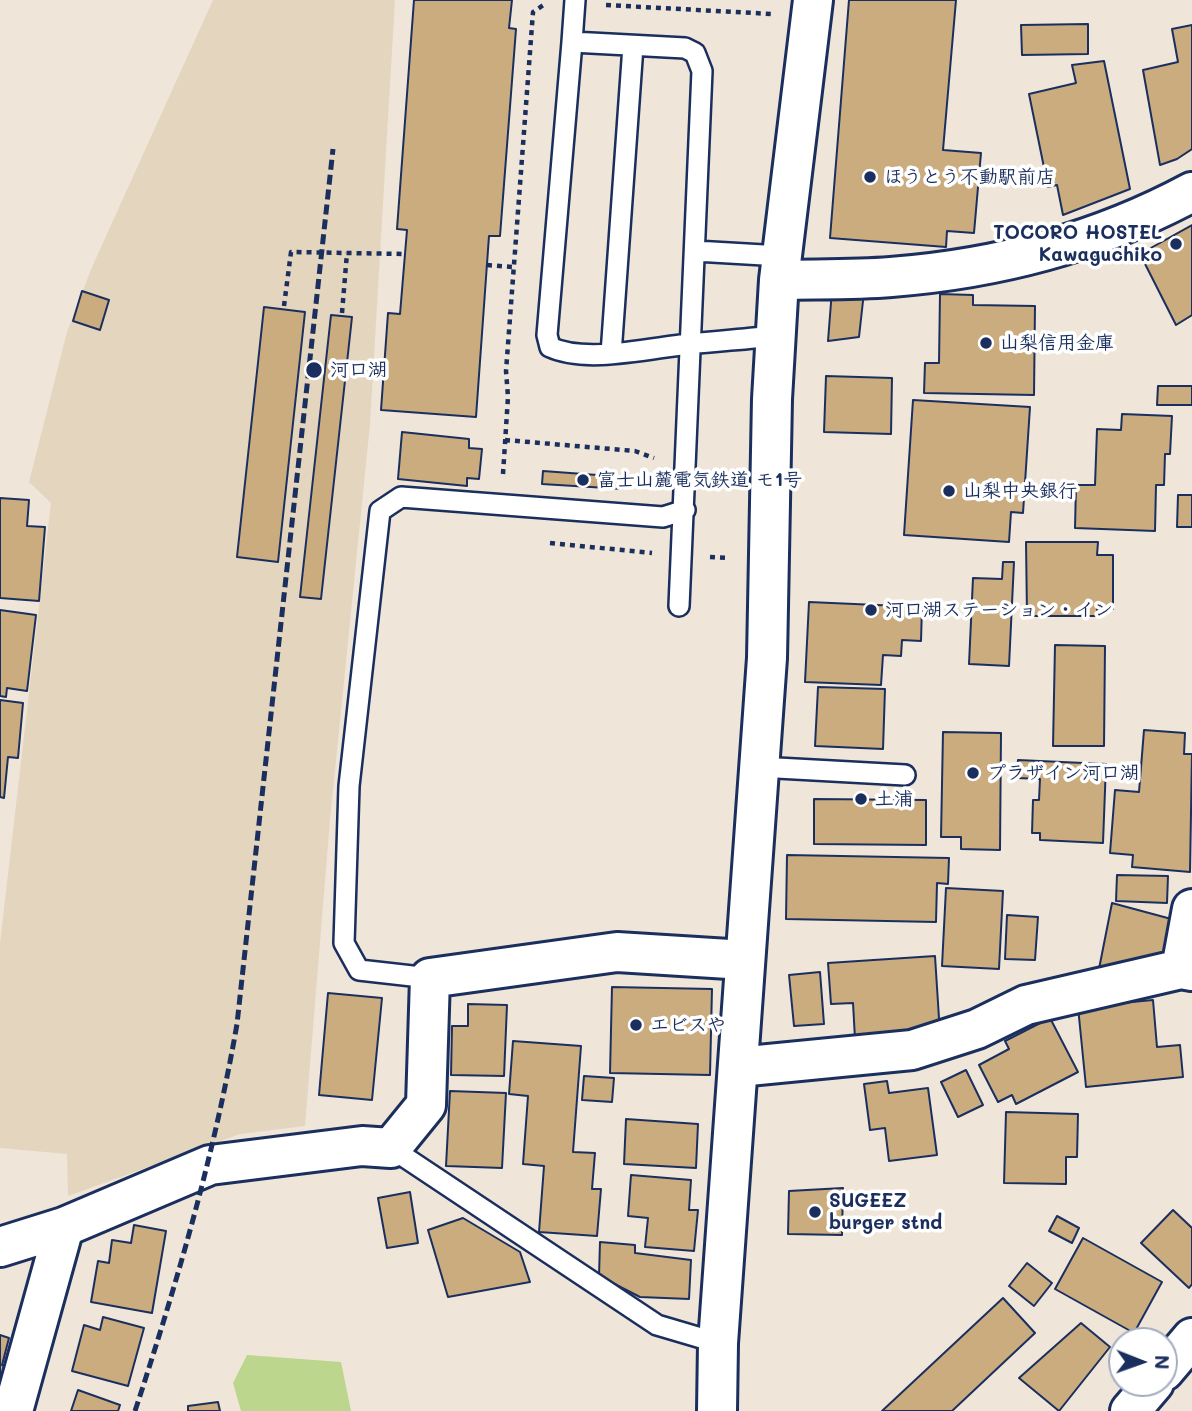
<!DOCTYPE html>
<html>
<head>
<meta charset="utf-8">
<style>
	body { margin:0 }
	#map { position:relative; width:1192px; height:1411px; overflow:hidden; background:#efe6d9; font-family:Mali,sans-serif }
	canvas { display:block }
	.north { position:absolute; left:1108px; top:1327px; width:70px; height:70px; box-sizing:border-box; background:#fff; border:2px solid #a4acbf; border-radius:50%; rotate:91deg; font-size:19px; font-weight:700; line-height:28px; text-align:center; color:#1b2f5e }
	.north::after { content:''; display:block; margin:auto; width:24px; height:32px; background:#1b2f5e; clip-path:polygon(50% 0,100% 100%,50% 72%,0 100%) }
</style>
</head>
<body>
<div id="map">
<canvas width="1192" height="1411"></canvas>
<div class="north">N</div>
</div>
<script>
const ctx = document.querySelector('canvas').getContext('2d');
ctx.lineJoin = 'round';
function fill(path, color) { ctx.fillStyle = color; ctx.fill(path, 'evenodd'); }
function stroke(path, color, width, dash) { ctx.strokeStyle = color; ctx.lineWidth = width; ctx.lineCap = dash ? 'butt' : 'round'; ctx.setLineDash(dash || []); ctx.stroke(path); }
function drawText(font, color, halo, rows, align = 'center') {
  ctx.font = font + ' Mali,"Klee One",sans-serif'; ctx.lineWidth = 7; ctx.setLineDash([]); ctx.textBaseline = 'middle'; ctx.strokeStyle = halo; ctx.fillStyle = color; for (const [text, x, y, turn = 0] of rows) {
    ctx.save(); ctx.translate(x, y); ctx.rotate((+turn || 0) * Math.PI / 180); ctx.textAlign = isNaN(turn) ? turn : align; if (halo) ctx.strokeText(text, 0, 0); ctx.fillText(text, 0, 0); ctx.restore();
  }
}
const built = new Path2D(`
	M 213,0 L 395,0 L 370,424 L 330,820 L 305,1126 L 240,1134 L 68,1196 L 67,1154 L 0,1148 L 0,943 L 51,503 L 29,482 L 67,332 L 92,267 Z`);
const green = new Path2D(`
	M 247,1355 L 341,1362 L 351,1411 L 241,1411 L 233,1383 Z`);
const building = new Path2D(`
	M 414,0 L 512,0 L 509,28 L 516,29 L 500,236 L 489,236 L 476,417 L 381,410 L 388,313 L 400,314 L 407,230 L 397,229 Z
	M 849,0 L 956,0 L 943,150 L 981,153 L 974,233 L 947,231 L 946,247 L 830,238 Z
	M 1088,24 L 1088,54 L 1022,55 L 1021,25 Z
	M 1192,25 L 1192,149 L 1177,159 L 1160,165 L 1143,70 L 1178,62 L 1172,29 Z
	M 1104,61 L 1130,189 L 1063,215 L 1057,185 L 1048,187 L 1029,94 L 1076,83 L 1072,65 Z
	M 1192,225 L 1192,315 L 1176,325 L 1140,254 Z
	M 832,290 L 864,292 L 859,337 L 828,341 Z
	M 82,291 L 109,300 L 100,330 L 73,321 Z
	M 940,294 L 973,295 L 973,305 L 1035,306 L 1034,395 L 924,393 L 925,363 L 939,363 Z
	M 264,307 L 305,312 L 278,562 L 237,557 Z
	M 331,315 L 352,317 L 321,599 L 300,597 Z
	M 826,376 L 892,378 L 891,434 L 824,432 Z
	M 1158,386 L 1192,386 L 1192,405 L 1157,405 Z
	M 913,400 L 1030,407 L 1023,513 L 1011,512 L 1009,542 L 904,535 Z
	M 1122,414 L 1172,416 L 1170,454 L 1165,454 L 1164,485 L 1156,485 L 1155,531 L 1075,528 L 1076,485 L 1095,485 L 1097,429 L 1121,430 Z
	M 402,432 L 469,439 L 469,448 L 482,449 L 479,479 L 467,478 L 467,486 L 398,479 Z
	M 543,471 L 624,477 L 623,489 L 542,484 Z
	M 1178,495 L 1192,495 L 1192,527 L 1177,527 Z
	M 0,498 L 29,500 L 27,526 L 45,527 L 39,601 L 0,598 Z
	M 1026,542 L 1098,542 L 1097,555 L 1113,555 L 1113,609 L 1097,609 L 1097,616 L 1027,616 Z
	M 1003,562 L 1014,562 L 1009,666 L 969,664 L 973,578 L 1002,579 Z
	M 809,602 L 922,607 L 921,641 L 902,640 L 901,656 L 883,655 L 881,685 L 805,682 Z
	M 0,610 L 36,615 L 27,691 L 7,688 L 6,697 L 0,696 Z
	M 1055,645 L 1105,646 L 1104,746 L 1053,746 Z
	M 818,687 L 885,689 L 883,749 L 815,746 Z
	M 0,700 L 23,703 L 18,758 L 8,757 L 4,798 L 0,797 Z
	M 1144,730 L 1185,733 L 1184,754 L 1192,754 L 1190,872 L 1132,867 L 1133,855 L 1110,853 L 1115,790 L 1139,792 Z
	M 943,732 L 1001,733 L 1000,850 L 961,849 L 961,837 L 941,837 Z
	M 1018,760 L 1106,764 L 1103,843 L 1040,840 L 1040,833 L 1032,833 L 1033,800 L 1039,800 L 1040,779 L 1017,778 Z
	M 814,799 L 926,800 L 926,845 L 814,844 Z
	M 787,855 L 949,858 L 948,884 L 937,883 L 936,922 L 786,919 Z
	M 1117,875 L 1168,876 L 1167,903 L 1116,901 Z
	M 946,888 L 1003,891 L 999,969 L 942,966 Z
	M 1112,903 L 1175,920 L 1166,961 L 1097,979 Z
	M 1007,915 L 1038,917 L 1035,960 L 1005,959 Z
	M 935,956 L 940,1034 L 855,1039 L 853,1003 L 831,1004 L 828,963 Z
	M 820,972 L 824,1024 L 794,1026 L 789,975 Z
	M 612,987 L 712,989 L 710,1075 L 610,1073 Z
	M 328,993 L 382,998 L 372,1100 L 319,1095 Z
	M 1153,1000 L 1157,1047 L 1180,1045 L 1183,1077 L 1086,1087 L 1078,1007 Z
	M 468,1004 L 507,1005 L 504,1076 L 451,1075 L 452,1026 L 468,1026 Z
	M 1050,1018 L 1078,1072 L 1016,1104 L 1012,1095 L 998,1102 L 979,1065 L 1009,1049 L 1005,1041 Z
	M 513,1041 L 581,1046 L 573,1152 L 595,1153 L 592,1189 L 601,1189 L 597,1236 L 539,1232 L 544,1166 L 523,1164 L 528,1096 L 509,1094 Z
	M 966,1070 L 983,1105 L 958,1117 L 941,1082 Z
	M 584,1076 L 614,1078 L 612,1102 L 582,1100 Z
	M 887,1081 L 889,1093 L 928,1088 L 937,1155 L 889,1161 L 885,1128 L 870,1130 L 864,1084 Z
	M 450,1091 L 506,1093 L 502,1168 L 446,1166 Z
	M 1006,1112 L 1078,1114 L 1077,1157 L 1066,1157 L 1066,1184 L 1004,1183 Z
	M 626,1119 L 698,1124 L 696,1168 L 624,1164 Z
	M 631,1175 L 691,1180 L 689,1210 L 698,1210 L 694,1251 L 645,1247 L 648,1218 L 628,1216 Z
	M 843,1188 L 842,1235 L 788,1234 L 789,1191 Z
	M 410,1192 L 418,1243 L 387,1248 L 378,1198 Z
	M 1173,1210 L 1192,1228 L 1192,1284 L 1189,1288 L 1141,1243 Z
	M 1057,1216 L 1079,1228 L 1072,1243 L 1049,1231 Z
	M 463,1218 L 520,1252 L 530,1282 L 448,1297 L 428,1230 Z
	M 134,1225 L 166,1231 L 152,1313 L 91,1302 L 98,1261 L 109,1263 L 112,1240 L 131,1243 Z
	M 1083,1238 L 1162,1282 L 1134,1333 L 1055,1289 Z
	M 600,1242 L 635,1245 L 635,1253 L 691,1260 L 689,1299 L 640,1297 L 599,1276 Z
	M 1027,1263 L 1052,1283 L 1034,1306 L 1009,1286 Z
	M 1003,1298 L 1035,1333 L 952,1411 L 882,1411 Z
	M 103,1317 L 144,1328 L 128,1386 L 72,1371 L 84,1325 L 100,1330 Z
	M 1081,1323 L 1110,1347 L 1059,1411 L 1019,1378 Z
	M 0,1335 L 9,1338 L 2,1365 L 7,1367 L 0,1394 Z
	M 78,1390 L 120,1405 L 118,1411 L 71,1411 Z
	M 218,1402 L 220,1411 L 188,1411 L 188,1406 Z`);
const path = new Path2D(`
	M 606,5 L 772,14
	M 487,265 L 513,267
	M 284,306 L 291,252 L 405,254
	M 342,313 L 347,253
	M 505,440 L 635,451 L 654,458
	M 503,474 L 508,397 L 506,371 L 533,12 L 545,4
	M 550,543 L 652,553
	M 710,557 L 729,558`);
const service = new Path2D(`
	M 572,42 L 575,0
	M 695,251 L 781,256
	M 611,354 L 633,46
	M 679,606 L 702,71 L 695,53 L 685,48 L 572,42 L 547,335 L 550,347 C 586,364 650,348 689,344 C 718,341 747,339 775,336
	M 759,767 L 905,775
	M 430,978 L 359,970 L 344,943 L 349,786 L 380,511 L 401,497 L 663,517 L 685,510
	M 391,1148 L 657,1325 L 718,1343`);
const minor = new Path2D(`
	M 1192,909 L 1181,969 L 1192,971
	M 738,1067 L 912,1050 L 977,1029 L 1026,1005 L 1181,969
	M 0,1247 L 64,1227 L 210,1165 L 362,1146 L 391,1148 L 426,1105 L 430,978 L 617,952 L 745,960
	M 13,1411 L 64,1227`);
const tertiary = new Path2D(`
	M 779,280 C 816,279 854,280 891,277 C 996,269 1099,242 1192,192
	M 717,1411 L 718,1343 L 767,658 L 772,399 L 779,280 L 813,0`);
const trunk = new Path2D(`
	M 1164,1371 L 1192,1338
	M 1130,1411 L 1154,1383`);
const rail = new Path2D(`
	M 135,1411 C 177,1283 214,1156 237,1024 L 333,149`);
const markers = [
	[870,177,7,"#1b2f5e"],
	[1176,244,7,"#1b2f5e"],
	[986,343,7,"#1b2f5e"],
	[314,370,9,"#1b2f5e"],
	[583,480,7,"#1b2f5e"],
	[949,491,7,"#1b2f5e"],
	[871,610,7,"#1b2f5e"],
	[973,773,7,"#1b2f5e"],
	[861,799,7,"#1b2f5e"],
	[636,1025,7,"#1b2f5e"],
	[815,1212,7,"#1b2f5e"]
];
const poiNames = [
	["ほうとう不動駅前店",884,177],
	["TOCORO HOSTEL",1162,233,"right"],
	["Kawaguchiko",1162,255,"right"],
	["山梨信用金庫",1000,343],
	["河口湖",330,370],
	["富士山麓電気鉄道 モ1号",597,480],
	["山梨中央銀行",963,491],
	["河口湖ステーション・イン",885,610],
	["プラザイン河口湖",987,773],
	["土浦",875,799],
	["エビスや",650,1025],
	["SUGEEZ",829,1201],
	["burger stnd",829,1223]
];
fill(built, '#e4d5be');
fill(green, '#bcd68d');
fill(building, '#caac7f');
stroke(building, '#1b2f5e', 2);
stroke(service, '#1b2f5e', 24);
stroke(minor, '#1b2f5e', 44);
stroke(tertiary, '#1b2f5e', 44);
stroke(trunk, '#1b2f5e', 44);
stroke(path, '#1b2f5e', 4.5, [5, 5]);
stroke(service, '#fff', 19);
stroke(minor, '#fff', 38);
stroke(tertiary, '#fff', 38);
stroke(trunk, '#fff', 38);
stroke(rail, '#1b2f5e', 5, [10, 5]);
for (const [x, y, r, color] of markers) { const dot = new Path2D(); dot.arc(x, y, r, 0, 2 * Math.PI); ctx.fillStyle = color; ctx.fill(dot); stroke(dot, '#fff', 2.5); }
drawText('bold 19px', '#1b2f5e', '#fff', poiNames, 'left');
</script>
</body>
</html>
